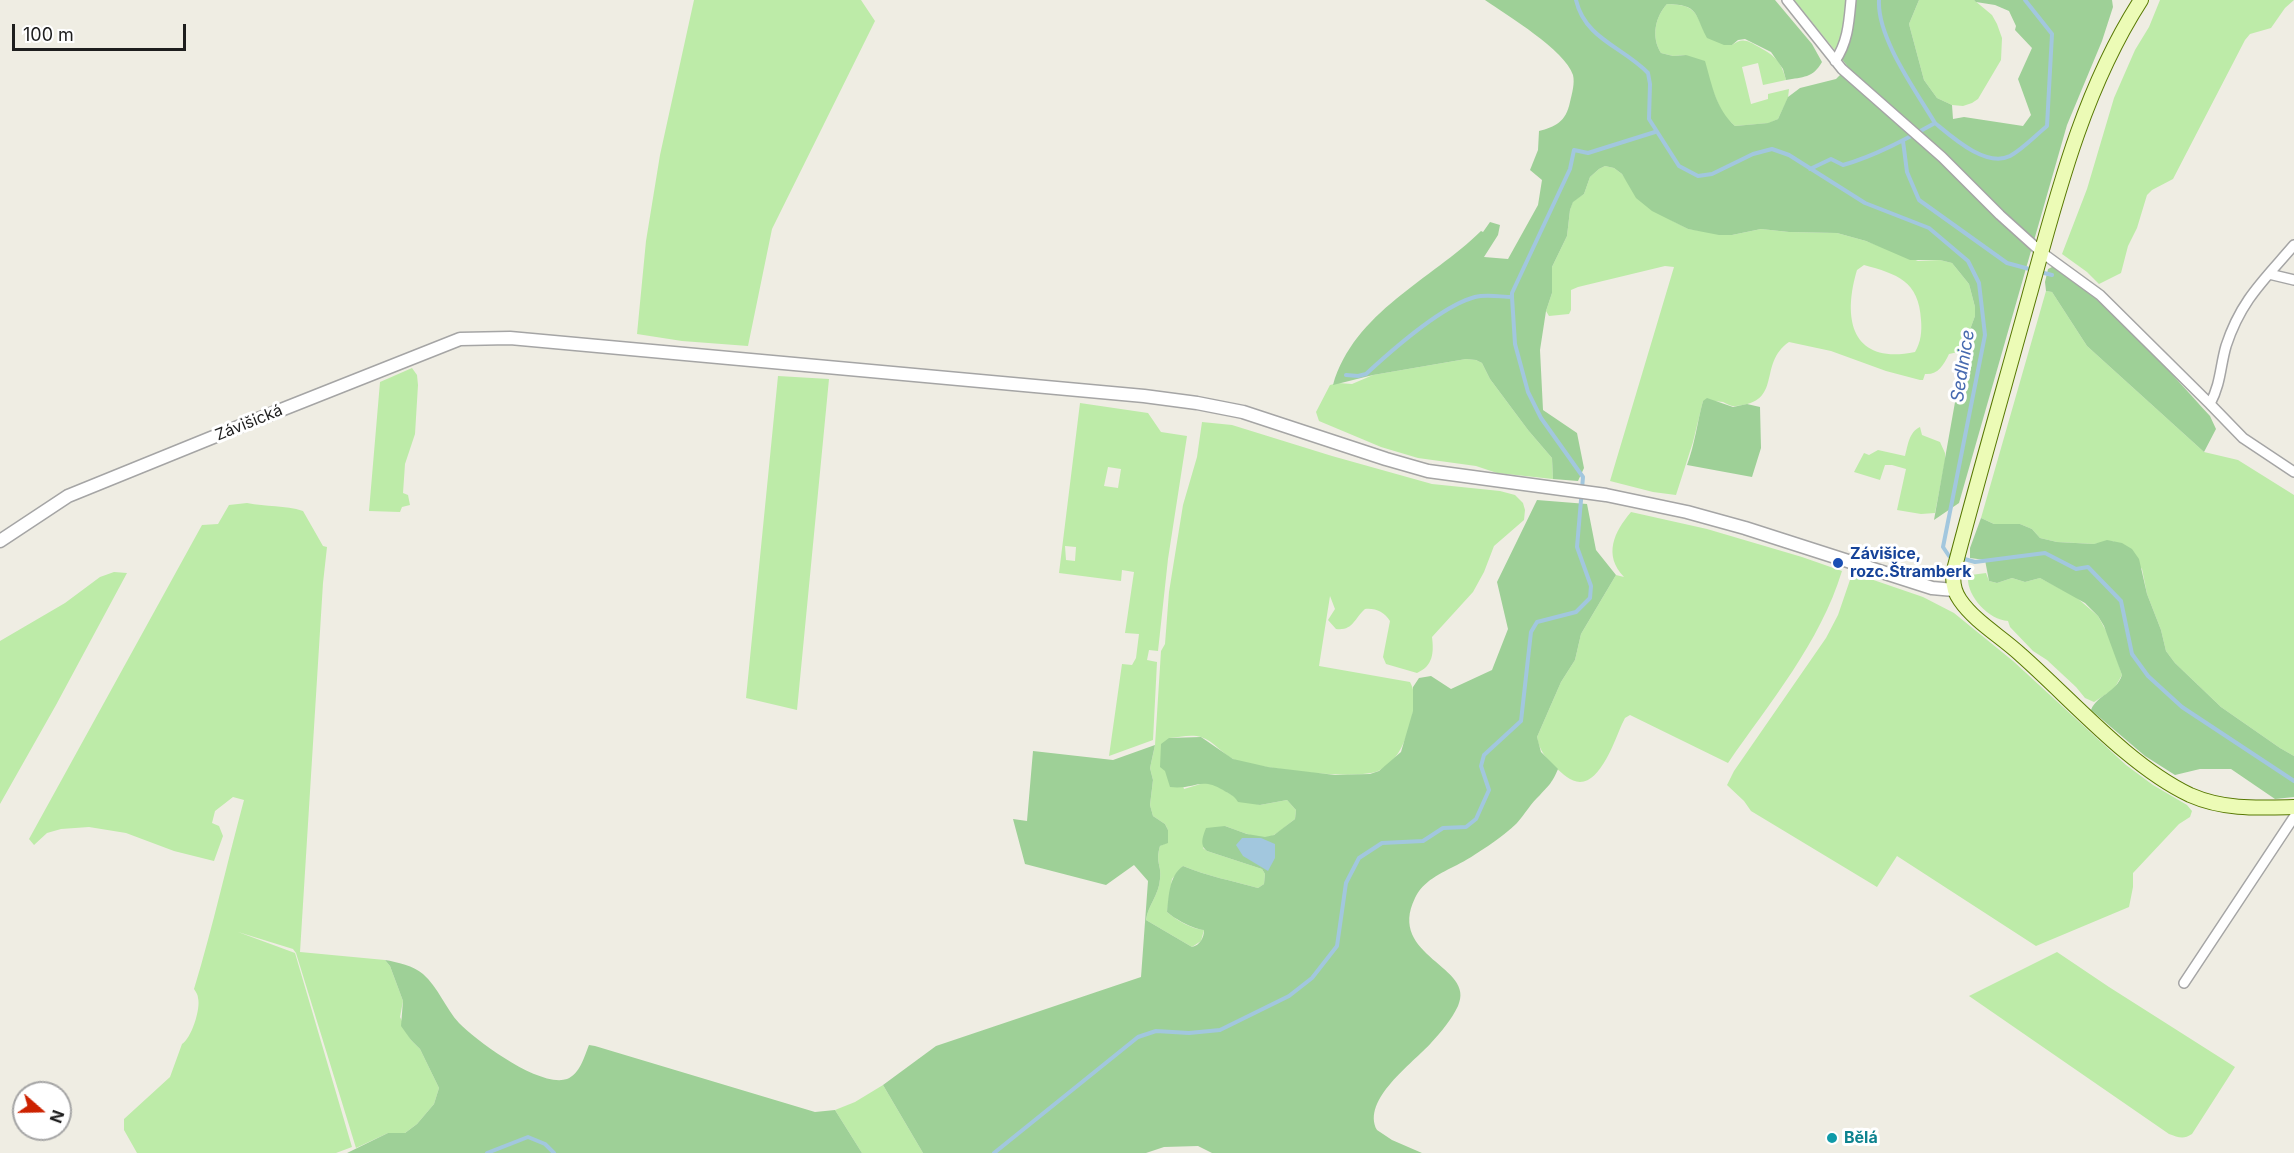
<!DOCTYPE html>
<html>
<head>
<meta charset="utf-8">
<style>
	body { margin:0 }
	#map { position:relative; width:2294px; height:1153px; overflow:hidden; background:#efede3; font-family:Inter,sans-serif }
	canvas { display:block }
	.north { position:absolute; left:12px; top:1081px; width:60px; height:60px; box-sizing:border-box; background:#fff; border:2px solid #a5a5a5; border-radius:50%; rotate:110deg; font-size:16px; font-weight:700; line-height:24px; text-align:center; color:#1e1e1e }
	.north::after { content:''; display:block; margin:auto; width:21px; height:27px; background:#c20; clip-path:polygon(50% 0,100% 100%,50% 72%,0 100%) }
	.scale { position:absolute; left:12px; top:24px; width:174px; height:27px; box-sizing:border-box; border:3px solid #1e1e1e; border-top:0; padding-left:8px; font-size:18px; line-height:21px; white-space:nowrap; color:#1e1e1e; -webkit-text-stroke:4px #fff; paint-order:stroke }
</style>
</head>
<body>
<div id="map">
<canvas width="2294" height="1153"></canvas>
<div class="north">N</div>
<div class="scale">100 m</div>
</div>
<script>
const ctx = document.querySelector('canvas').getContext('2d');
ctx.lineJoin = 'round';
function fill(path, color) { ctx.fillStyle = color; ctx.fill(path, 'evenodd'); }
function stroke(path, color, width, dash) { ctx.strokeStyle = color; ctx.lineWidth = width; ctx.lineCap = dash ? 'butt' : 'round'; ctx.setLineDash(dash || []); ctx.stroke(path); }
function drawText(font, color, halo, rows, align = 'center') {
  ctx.font = font + ' Inter,sans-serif'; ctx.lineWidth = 6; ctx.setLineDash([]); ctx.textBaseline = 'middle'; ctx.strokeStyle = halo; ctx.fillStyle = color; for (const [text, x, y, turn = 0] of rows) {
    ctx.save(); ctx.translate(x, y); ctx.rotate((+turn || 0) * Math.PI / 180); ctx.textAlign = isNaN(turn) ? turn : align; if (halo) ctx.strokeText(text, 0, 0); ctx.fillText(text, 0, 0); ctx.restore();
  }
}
const grass = new Path2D(`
	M 694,0 L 861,0 L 875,21 L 772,229 L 748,346 L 682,341 L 637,334 L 646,241 L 660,155 Z
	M 1794,0 L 1851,0 L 1838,54 L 1833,48 Z
	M 1919,0 L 1974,0 L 1992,15 L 1997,24 L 2002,38 L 2001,60 L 1978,99 L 1972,103 L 1963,106 L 1952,105 L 1937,98 L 1924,80 L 1909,24 Z
	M 2160,0 L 2294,0 L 2285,8 L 2271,28 L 2250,34 L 2245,40 L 2173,179 L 2152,190 L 2147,195 L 2137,228 L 2128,246 L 2121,273 L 2099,284 L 2087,272 L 2062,254 L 2087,189 L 2114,98 L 2135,50 L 2149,27 Z
	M 1667,4 C 1692,5 1695,9 1704,31 L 1732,45 C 1743,37 1748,41 1759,47 C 1775,56 1781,61 1786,80 L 1763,85 L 1758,63 L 1742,67 L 1751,104 L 1768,99 L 1768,94 L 1789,89 L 1788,98 L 1778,119 L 1769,123 L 1735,126 L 1723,115 L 1713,91 L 1686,55 L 1673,56 L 1661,53 C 1651,37 1655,17 1667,4 Z
	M 1605,166 L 1614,168 L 1622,174 L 1629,184 L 1671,220 L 1688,229 L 1732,235 L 1761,229 L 1789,232 L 1837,233 L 1866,241 L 1918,261 L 1940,260 L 1952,263 L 1969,284 L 1975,307 L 1975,316 L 1965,343 L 1958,352 L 1949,354 C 1943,366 1938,375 1925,374 L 1923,380 L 1920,380 L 1886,371 L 1831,351 L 1789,342 C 1757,364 1784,402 1736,406 C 1731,407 1728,404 1723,402 C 1717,401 1710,401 1703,401 L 1693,442 L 1676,495 L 1653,492 L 1610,481 L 1674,267 L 1665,266 L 1578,287 L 1571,290 L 1571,310 L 1569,314 L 1549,316 L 1546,311 L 1552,293 L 1552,267 L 1567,236 L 1570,210 L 1573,201 L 1584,194 L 1590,177 L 1599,169 ZM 1864,265 C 1897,274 1919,281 1921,320 C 1922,331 1921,342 1915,352 C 1852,365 1842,320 1857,270 Z
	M 2046,291 L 2052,292 L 2087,346 L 2204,452 L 2238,460 L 2294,495 L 2294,756 L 2280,748 L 2221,707 L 2175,663 L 2166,651 L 2161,630 L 2147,594 L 2142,569 L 2113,541 L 2094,544 L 2057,542 L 2040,538 L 2032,529 L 2020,524 L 1994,524 L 1981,518 Z
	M 1466,359 L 1476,360 L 1482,363 L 1490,379 L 1528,430 L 1552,458 L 1553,479 L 1497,473 L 1476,466 L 1418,458 L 1381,447 L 1319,421 L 1316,412 L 1330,385 L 1338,383 L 1352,384 L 1373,375 Z
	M 412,368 L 417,375 L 418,385 L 415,434 L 405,464 L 403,493 L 408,495 L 410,505 L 402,507 L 400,512 L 369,511 L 380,382 Z
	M 778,376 L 829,379 L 797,710 L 746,698 Z
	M 1080,403 L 1148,413 L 1161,432 L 1187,436 L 1168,559 L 1158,651 L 1149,650 L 1147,660 L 1157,662 L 1153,740 L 1109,756 L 1122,664 L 1132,665 L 1136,658 L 1139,634 L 1125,633 L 1134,572 L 1122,570 L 1121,581 L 1059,573 ZM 1108,467 L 1121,469 L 1118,488 L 1104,486 ZM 1065,546 L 1076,547 L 1075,561 L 1066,560 Z
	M 1202,422 L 1232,425 L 1332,456 L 1432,484 L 1500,491 L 1515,495 L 1523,503 L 1525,510 L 1524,520 L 1494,546 L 1484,572 L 1473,592 L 1432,637 C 1434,653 1433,666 1417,673 L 1386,664 L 1383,657 L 1390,621 C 1384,612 1376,608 1365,609 C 1354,619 1353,631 1336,629 L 1328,620 L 1335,609 L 1330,596 L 1319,666 L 1410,682 C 1418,696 1413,716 1408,731 C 1403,747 1396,761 1380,770 C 1359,782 1259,768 1235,760 C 1223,755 1214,741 1201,737 C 1192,734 1179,737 1169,738 L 1184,789 L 1207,782 L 1213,783 L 1235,797 L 1260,805 L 1287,800 L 1296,810 L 1295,819 C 1288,824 1280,832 1272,836 C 1258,841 1238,830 1225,826 L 1203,848 L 1207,851 L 1262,869 L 1265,874 L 1264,884 L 1258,888 C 1233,881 1207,876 1183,866 L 1172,879 L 1167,912 C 1176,920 1192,929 1204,930 L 1201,941 L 1192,947 L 1146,920 C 1148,905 1159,895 1160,879 C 1162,865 1155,863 1160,846 L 1168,842 L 1168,830 L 1165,824 L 1153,816 L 1150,805 L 1153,780 L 1150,768 L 1155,745 L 1161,651 L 1165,644 L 1169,592 L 1183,505 L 1197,457 Z
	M 1920,427 L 1922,435 L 1940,442 L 1945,453 L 1945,461 L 1935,513 L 1921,514 L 1897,510 L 1906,469 L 1892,465 L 1885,465 L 1880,480 L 1854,472 L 1864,453 L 1869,455 L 1878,450 L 1905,456 C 1908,445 1909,432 1920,427 Z
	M 247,503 C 266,507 285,505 303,511 L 323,546 L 327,547 L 323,583 L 300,952 L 385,960 L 390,966 L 403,1001 L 400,1017 L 411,1040 L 420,1049 L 439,1088 L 434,1104 L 417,1124 L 405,1133 L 388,1133 L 356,1148 L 296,953 L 293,949 L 238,932 L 295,953 L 352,1147 L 336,1153 L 137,1153 L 124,1130 L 124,1119 L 170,1077 L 182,1044 C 191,1039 201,1009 198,998 C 198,995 196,992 194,989 C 213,926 227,863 244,800 L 233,797 L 215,811 L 212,823 L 219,826 L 223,836 L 214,861 L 174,851 L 126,833 L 89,827 L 61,829 L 47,833 L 34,845 L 29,839 L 202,525 L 218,524 L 229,505 Z
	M 1631,512 L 1707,529 L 1802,557 L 1842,571 C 1820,643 1770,702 1728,763 L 1630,715 L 1625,718 L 1622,724 C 1615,740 1601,782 1580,782 C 1571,782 1562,773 1556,768 C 1547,759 1539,751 1537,737 L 1561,682 L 1575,660 L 1581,634 L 1616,575 L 1624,577 C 1603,555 1614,532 1631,512 Z
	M 114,572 L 127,573 L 56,705 L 0,804 L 0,641 L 65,603 L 100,577 Z
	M 1986,573 L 1989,581 L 1997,583 L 2012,578 L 2025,582 L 2040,578 L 2076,597 L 2098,616 L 2110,638 L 2122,675 L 2114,689 L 2094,702 L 2085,698 L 2076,687 L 2047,660 L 2033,651 L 2010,627 L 2008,621 C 1989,620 1967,596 1968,578 L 1971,575 Z
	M 1856,574 L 1923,597 L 1954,613 L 2013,661 L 2126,765 L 2153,785 L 2187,805 L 2192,811 L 2190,817 L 2179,824 L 2133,873 L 2133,887 L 2129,907 L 2036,946 L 1897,856 L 1877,887 L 1751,811 L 1744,801 L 1727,785 L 1734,771 L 1826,638 L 1838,615 L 1851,577 Z
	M 2057,952 L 2109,987 L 2235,1067 L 2192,1134 C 2183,1140 2178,1137 2169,1134 L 1969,996 Z
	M 883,1085 L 923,1153 L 862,1153 L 835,1110 L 855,1102 Z`);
const forest = new Path2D(`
	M 1485,0 L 1775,0 L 1812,44 L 1822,62 C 1813,78 1803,77 1786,80 L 1783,69 L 1771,52 L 1745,39 L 1738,40 L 1732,45 L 1724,45 L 1707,38 C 1694,13 1699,5 1667,4 C 1655,17 1651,37 1661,53 L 1673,56 L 1686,55 L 1705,61 C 1712,85 1716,109 1735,126 L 1768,123 L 1778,119 L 1788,97 L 1800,88 L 1836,79 L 1848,67 L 1838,54 L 1851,0 L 1919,0 L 1909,24 L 1924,80 L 1937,98 L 1952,105 L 1953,119 L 1964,117 L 2023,126 L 2031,115 L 2018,79 L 2032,48 L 2015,30 L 2016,26 L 2009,11 L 1995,5 L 1976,2 L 1974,0 L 2112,0 L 2113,7 L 2102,41 L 2067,125 L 1959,503 L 1934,520 L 1957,391 L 1963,393 C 1967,376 1969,365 1958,352 L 1965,343 L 1975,316 L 1975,307 L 1969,284 L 1952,263 L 1940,260 L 1910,260 L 1866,241 L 1837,233 L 1789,232 L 1761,229 L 1732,235 L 1719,235 L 1688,229 L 1652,211 L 1636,198 L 1622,174 L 1614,168 L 1605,166 L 1599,169 L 1590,177 L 1584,194 L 1573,202 L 1570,210 L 1567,236 L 1552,267 L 1552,293 L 1546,311 L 1540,350 L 1543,410 L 1577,433 L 1584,468 L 1578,481 L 1553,479 L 1552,458 L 1528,430 L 1490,379 L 1482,363 L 1476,360 L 1466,359 L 1373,375 L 1333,385 C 1354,312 1431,280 1481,231 L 1483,232 L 1490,222 L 1500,225 L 1498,235 L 1484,257 L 1508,259 L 1538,205 L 1542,180 L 1530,170 L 1538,150 L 1539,131 C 1555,127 1566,122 1570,102 C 1572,94 1575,83 1573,75 C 1565,50 1508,16 1485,0 Z
	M 2054,266 C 2114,308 2161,362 2210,416 L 2216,429 L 2204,452 L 2087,346 L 2052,292 L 2046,291 L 2045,282 L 2048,269 Z
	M 1707,398 L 1733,407 L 1747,404 L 1760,407 L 1761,448 L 1752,477 L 1687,465 C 1695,444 1697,423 1703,401 Z
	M 1537,500 L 1587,504 L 1596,550 L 1616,575 L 1581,634 L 1575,660 L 1561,682 L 1537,737 L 1541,752 L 1558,769 C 1552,783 1550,784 1540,795 C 1531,803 1525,814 1517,823 C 1504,836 1473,857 1457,865 C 1441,873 1423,881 1415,898 C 1386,957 1477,966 1458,1006 C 1452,1019 1441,1032 1431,1043 C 1413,1063 1361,1100 1377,1130 L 1392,1140 L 1422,1153 L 1212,1153 L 1198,1146 L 1164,1147 L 1146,1153 L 923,1153 L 883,1085 L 936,1046 L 1141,977 L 1148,881 L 1134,865 L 1106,885 L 1025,864 L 1013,819 L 1027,821 L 1033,751 L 1113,760 L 1155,745 L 1150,768 L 1153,780 L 1150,805 L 1153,816 L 1165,824 L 1168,830 L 1168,843 L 1160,846 C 1155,863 1162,865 1160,879 C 1159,895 1148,905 1146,920 L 1192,947 C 1200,945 1204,938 1204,930 C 1193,929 1175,919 1167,912 C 1169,895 1169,876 1183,866 C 1207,876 1233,881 1258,888 L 1264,884 L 1265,874 L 1262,869 L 1207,851 C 1199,845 1203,836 1206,828 L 1225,826 L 1247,834 L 1265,837 L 1274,835 L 1295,819 L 1296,810 L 1287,800 L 1260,805 L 1238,802 C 1234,795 1229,794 1223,790 C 1200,776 1195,790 1170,787 L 1165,771 L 1160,767 L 1161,744 L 1169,738 L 1201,737 L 1233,759 L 1268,767 L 1335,775 L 1370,774 L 1379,771 L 1401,752 L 1413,711 L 1413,687 L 1419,678 L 1431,676 L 1451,689 L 1492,670 L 1508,629 L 1497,582 Z
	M 1981,518 L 1994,524 L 2020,524 L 2032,529 L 2040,538 L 2057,542 L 2094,544 L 2107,540 L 2122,543 L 2132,549 L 2139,559 L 2147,594 L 2161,630 L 2166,651 L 2175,663 L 2221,707 L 2280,748 L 2294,756 L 2294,797 L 2275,799 L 2231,769 L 2200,769 L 2175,775 L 2145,756 L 2091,710 C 2097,695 2116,693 2122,675 L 2104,626 L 2098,616 L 2085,603 L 2040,578 L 2025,582 L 2012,578 L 1997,583 L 1989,581 L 1985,560 L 1970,558 L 1970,548 Z
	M 385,960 C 397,962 414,966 423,974 C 438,987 446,1009 459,1023 C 478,1042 540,1088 567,1079 C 580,1074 584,1057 589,1045 L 595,1046 L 815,1112 L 835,1110 L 862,1153 L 347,1153 L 388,1133 L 405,1133 L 417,1124 L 434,1104 L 439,1088 L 420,1049 L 411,1040 L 401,1026 L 403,1001 L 390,966 Z`);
const water = new Path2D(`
	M 1242,838 L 1261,838 L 1275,844 L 1275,858 L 1268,871 L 1243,856 L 1236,845 Z`);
const stream = new Path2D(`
	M 1576,0 C 1585,39 1623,47 1648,73 L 1650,84 L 1649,119 L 1679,166 L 1698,176 L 1712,174 L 1753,154 L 1772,149 L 1789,155 L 1865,203 L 1929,228 L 1968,261 L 1979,283 L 1985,335 L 1943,547 L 1949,556 L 1954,557
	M 1879,0 C 1877,38 1916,91 1935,123
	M 1903,141 L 1907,172 L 1919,200 L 2007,263 L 2033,270
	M 1810,169 L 1831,159 L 1843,165 C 1875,156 1906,139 1935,123 C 1952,137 1986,168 2010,156 C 2023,149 2036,135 2047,126 L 2052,34 L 2025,0
	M 2040,272 L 2052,275
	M 1346,375 L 1358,376 L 1366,374 C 1392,350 1441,306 1475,297 C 1487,294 1501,297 1512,297
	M 1961,558 L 1975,562 L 2045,553 L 2076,569 L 2088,567 L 2121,601 L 2132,654 L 2148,676 L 2182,707 L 2294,781
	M 487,1153 L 528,1137 L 545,1144 L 554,1153
	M 994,1153 L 1138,1037 L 1156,1031 L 1189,1033 L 1220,1030 L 1289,996 L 1312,978 L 1337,946 L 1346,883 L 1359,858 L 1382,843 L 1423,841 L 1443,828 L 1466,827 L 1476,819 L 1489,790 L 1481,766 L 1484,755 L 1521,721 L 1531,632 L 1537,622 L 1576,612 L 1590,598 L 1591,586 L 1577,547 L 1583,477 L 1541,418 L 1528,392 L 1515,344 L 1512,297 L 1512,293 L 1570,169 L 1574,150 L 1588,153 L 1655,132`);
const minor = new Path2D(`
	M 1787,0 L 1842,69 L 1942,157 L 2000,215 L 2041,252 L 2100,295 L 2210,404
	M 1835,61 C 1848,42 1849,22 1851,0
	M 2294,245 C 2264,280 2241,300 2226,346 C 2220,367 2221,383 2210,404 L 2243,438 L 2294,472
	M 2269,274 L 2294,280
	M 2184,983 L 2294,817`);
const tertiary = new Path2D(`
	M 0,541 L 68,496 L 238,427 L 460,339 L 510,338 L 1144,396 L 1197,403 L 1243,412 L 1386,459 L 1428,471 L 1606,495 L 1687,512 L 1745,528 L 1932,588 L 1954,590`);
const secondary = new Path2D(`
	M 2141,0 C 2083,90 2057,195 2029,297 C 2004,388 1978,478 1954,570 C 1952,581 1953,590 1960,600 C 1975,622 2002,637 2021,655 C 2072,700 2129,766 2190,795 C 2224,810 2258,808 2294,807`);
const markers = [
	[1838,563,6,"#1a4fb4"],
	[1832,1138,6,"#0f9aa8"]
];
const streetNames = [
	["Závišická",249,423,-22]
];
const transitNames = [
	["Závišice,",1850,554],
	["rozc.Štramberk",1850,572]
];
const cultureNames = [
	["Bělá",1844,1138]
];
const waterNames = [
	["Sedlnice",1963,366,-81]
];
fill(grass, '#bdeba8');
fill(forest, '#9ed097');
fill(water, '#a2c7de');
stroke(stream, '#a2c7de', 4);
stroke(minor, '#a5a5a5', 12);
stroke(tertiary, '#a5a5a5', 15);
stroke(secondary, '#577802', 16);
stroke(minor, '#fff', 9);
stroke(tertiary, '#fff', 12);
stroke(secondary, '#ecfbb6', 14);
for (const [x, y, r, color] of markers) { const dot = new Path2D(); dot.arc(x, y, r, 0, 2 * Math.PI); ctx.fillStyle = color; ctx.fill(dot); stroke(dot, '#fff', 2); }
drawText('16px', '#1e1e1e', '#fff', streetNames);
drawText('bold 16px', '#164399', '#fff', transitNames, 'left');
drawText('bold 16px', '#0d838f', '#fff', cultureNames, 'left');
drawText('italic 18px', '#476ab0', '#fff', waterNames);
</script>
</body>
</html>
